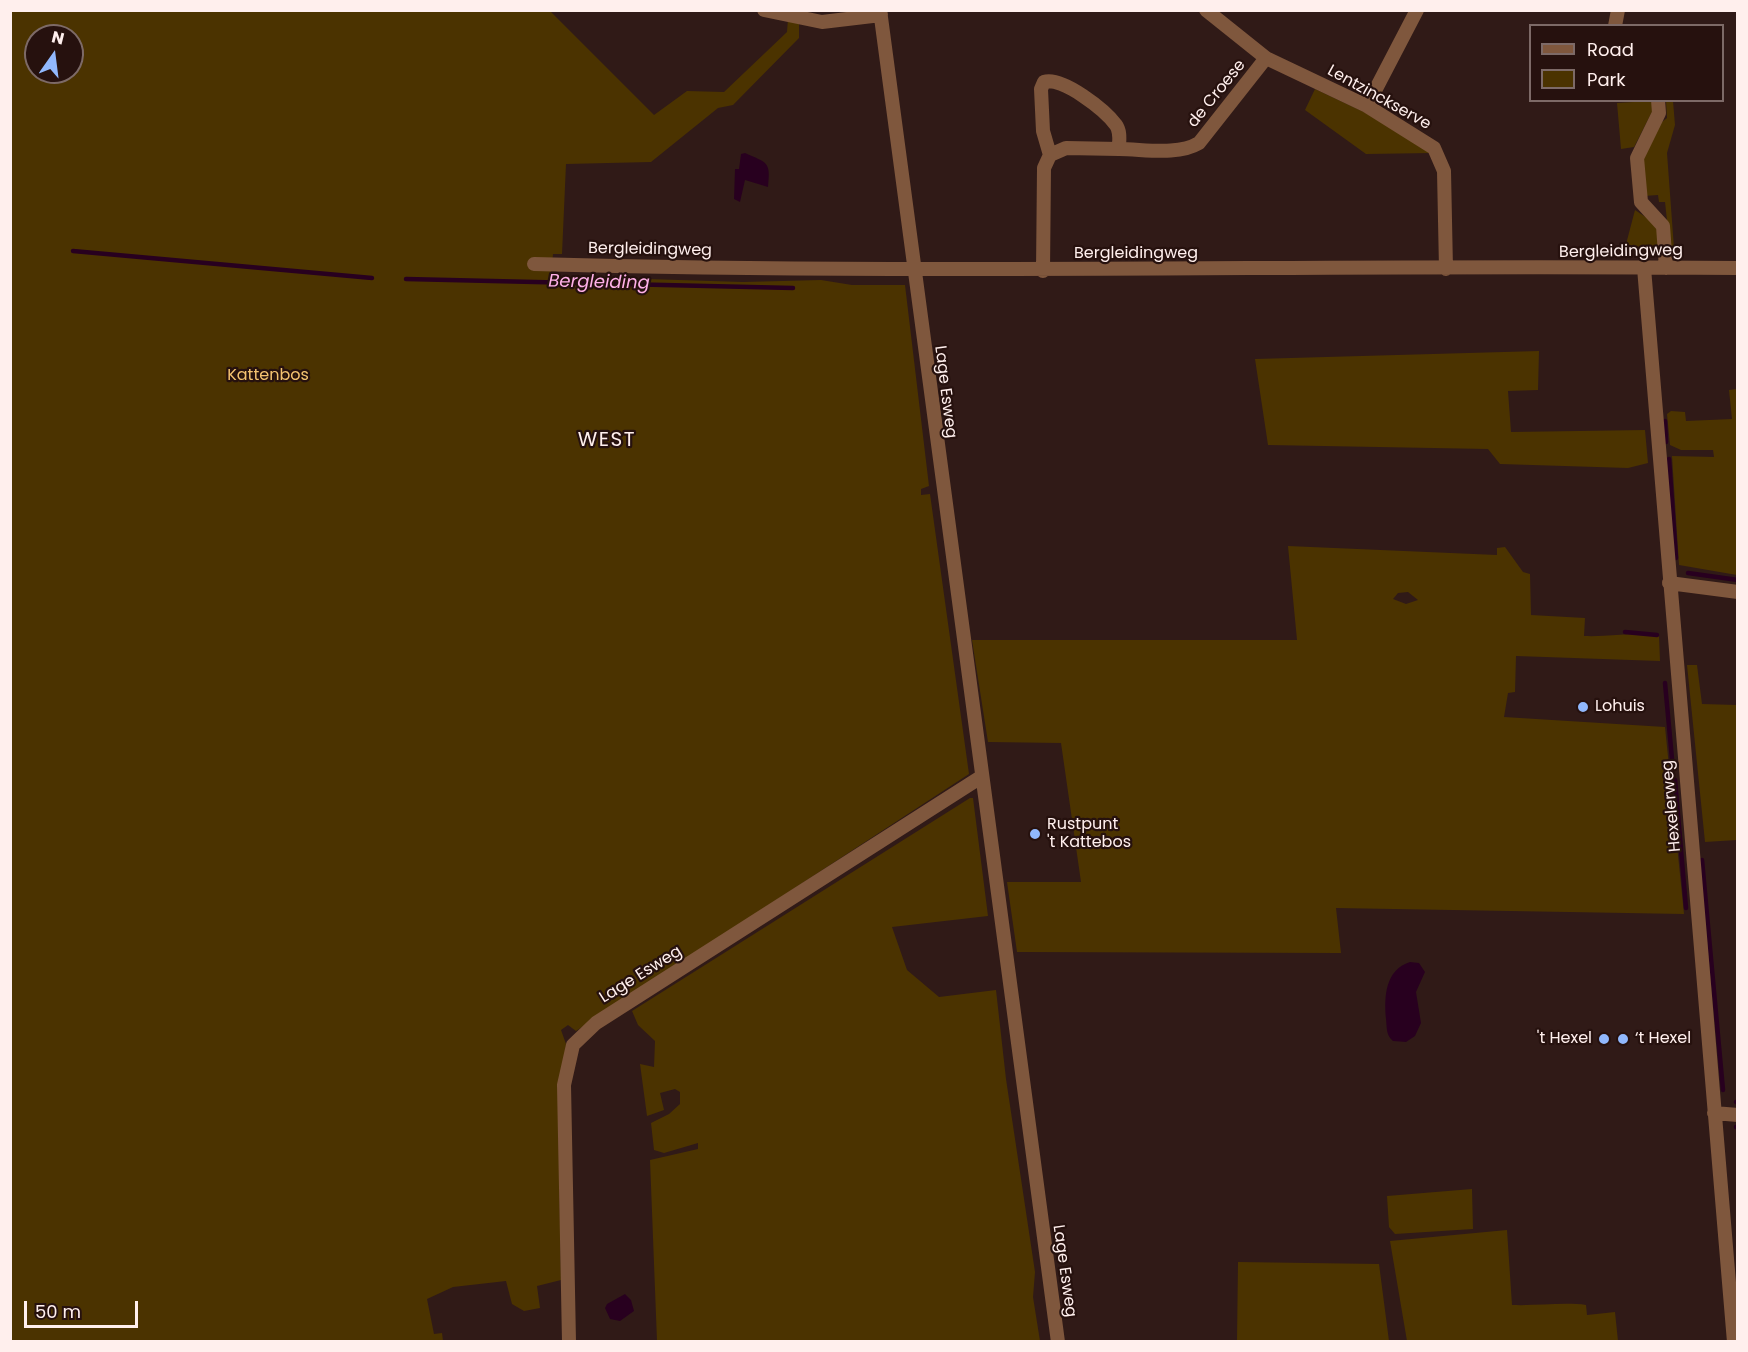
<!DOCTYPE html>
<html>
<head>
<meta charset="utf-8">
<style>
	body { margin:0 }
	#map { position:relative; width:1748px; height:1352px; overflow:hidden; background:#301a17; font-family:Poppins,sans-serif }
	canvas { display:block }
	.frame { position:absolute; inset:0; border:12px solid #ffefed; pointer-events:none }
	.legend { position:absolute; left:1529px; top:24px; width:195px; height:78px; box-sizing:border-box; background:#26110e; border:2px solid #7d6a67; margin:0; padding:8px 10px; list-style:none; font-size:18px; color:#ffefed }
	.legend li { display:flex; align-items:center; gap:12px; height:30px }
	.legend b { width:30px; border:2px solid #7d6a67 }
	.north { position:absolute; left:24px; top:24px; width:60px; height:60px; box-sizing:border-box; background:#26110e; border:2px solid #7d6a67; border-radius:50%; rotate:14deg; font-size:16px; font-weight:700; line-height:24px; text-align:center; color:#ffefed }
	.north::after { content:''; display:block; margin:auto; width:21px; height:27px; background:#91b8fd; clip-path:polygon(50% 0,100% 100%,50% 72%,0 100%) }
	.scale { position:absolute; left:24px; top:1301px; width:114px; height:27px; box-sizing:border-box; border:3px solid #ffefed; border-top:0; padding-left:8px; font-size:18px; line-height:21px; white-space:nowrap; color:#ffefed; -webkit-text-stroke:4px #26110e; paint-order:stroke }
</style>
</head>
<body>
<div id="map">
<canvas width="1748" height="1352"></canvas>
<div class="frame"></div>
<ul class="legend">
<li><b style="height:8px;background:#7f573d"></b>Road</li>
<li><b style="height:16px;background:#4b3300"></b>Park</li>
</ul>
<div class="north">N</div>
<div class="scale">50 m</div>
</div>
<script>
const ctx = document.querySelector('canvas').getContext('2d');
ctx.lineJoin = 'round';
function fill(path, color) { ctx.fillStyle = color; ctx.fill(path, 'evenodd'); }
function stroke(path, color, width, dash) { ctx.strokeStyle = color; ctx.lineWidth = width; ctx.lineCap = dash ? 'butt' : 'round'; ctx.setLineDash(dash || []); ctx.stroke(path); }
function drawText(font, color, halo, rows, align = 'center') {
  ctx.font = font + ' Poppins,sans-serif'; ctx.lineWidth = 4.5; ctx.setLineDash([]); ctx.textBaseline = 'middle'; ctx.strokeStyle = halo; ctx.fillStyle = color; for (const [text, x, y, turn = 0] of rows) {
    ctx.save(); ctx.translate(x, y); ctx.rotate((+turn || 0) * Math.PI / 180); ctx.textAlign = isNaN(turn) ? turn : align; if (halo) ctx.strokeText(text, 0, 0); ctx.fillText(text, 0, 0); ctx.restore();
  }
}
const green = new Path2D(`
	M 10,11 L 550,11 L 654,115 L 687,91 L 724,92 L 787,32 L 788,19 L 799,22 L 799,38 L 733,105 L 718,108 L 651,162 L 566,164 L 562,254 L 553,254 L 551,276 L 743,282 L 821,280 L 852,285 L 905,285 L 929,486 L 921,489 L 921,495 L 930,494 L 969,774 L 576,1031 L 568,1025 L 561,1030 L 566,1044 L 559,1168 L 561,1280 L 537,1286 L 540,1308 L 524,1311 L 512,1304 L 506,1281 L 453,1287 L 427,1299 L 434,1334 L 442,1333 L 443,1341 L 11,1341 ZM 36,36 L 72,36 L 72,72 L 36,72 Z
	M 1315,89 L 1366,113 L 1432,153 L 1366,154 L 1305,110 Z
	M 1650,101 L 1655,106 L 1634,147 L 1621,149 L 1617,103 Z
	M 1666,101 L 1673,101 L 1675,125 L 1667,153 L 1674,248 L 1670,248 L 1665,202 L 1659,202 L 1658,195 L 1644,196 L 1640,157 L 1658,125 L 1667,118 Z
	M 1635,210 L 1659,226 L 1660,248 L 1625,248 Z
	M 1539,351 L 1538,390 L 1508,391 L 1511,432 L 1645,430 L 1648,463 L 1628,468 L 1500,464 L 1488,449 L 1268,445 L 1255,359 Z
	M 1737,389 L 1738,389 L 1737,575 L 1679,565 L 1672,456 L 1714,457 L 1713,450 L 1681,450 L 1670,445 L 1667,414 L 1671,411 L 1685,412 L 1686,421 L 1732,419 L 1729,390 Z
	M 1288,546 L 1497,555 L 1497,548 L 1505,547 L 1523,572 L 1530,574 L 1531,615 L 1585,618 L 1584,636 C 1610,637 1633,632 1659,635 L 1660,661 L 1516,656 L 1515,692 L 1508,693 L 1504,717 L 1665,727 L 1684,914 L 1336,908 L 1341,953 L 1017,952 L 1007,882 L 1081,882 L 1061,743 L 988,742 L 972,640 L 1297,640 ZM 1408,592 L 1418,600 L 1406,604 L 1393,599 L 1398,593 Z
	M 1687,665 L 1697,665 L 1702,704 L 1737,705 L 1737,840 L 1705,842 Z
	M 970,798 L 973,798 L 988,916 L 892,927 L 907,970 L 939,997 L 996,990 L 1006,1079 L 1035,1272 L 1033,1297 L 1040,1341 L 657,1341 L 650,1160 L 698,1149 L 698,1143 L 664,1153 L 654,1150 L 651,1123 L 669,1114 L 680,1104 L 680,1092 L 675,1089 L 660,1093 L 664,1110 L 647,1116 L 640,1064 L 654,1067 L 655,1041 L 638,1025 L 632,1011 Z
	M 1472,1189 L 1473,1229 L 1395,1234 L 1389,1227 L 1387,1196 Z
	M 1507,1230 L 1512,1305 C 1536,1306 1565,1302 1586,1305 L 1587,1315 L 1615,1312 L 1618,1341 L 1407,1341 L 1390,1241 Z
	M 1238,1262 L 1379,1264 L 1389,1341 L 1237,1341 Z`);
const water = new Path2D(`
	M 745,153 C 767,163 771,161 768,187 L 745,180 L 740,202 L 734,199 L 735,169 L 739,169 L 741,154 Z
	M 1410,962 L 1419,963 L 1425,972 L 1416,992 L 1421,1023 L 1415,1036 L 1406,1042 L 1393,1041 C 1386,1035 1387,1029 1386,1019 C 1384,997 1385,970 1410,962 Z
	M 625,1294 L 631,1300 L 634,1311 L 620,1321 L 610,1319 L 605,1308 L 607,1304 Z`);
const stream = new Path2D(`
	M 73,251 L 372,278
	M 406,279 L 793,288
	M 1665,421 L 1666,442
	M 1669,459 L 1676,558
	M 1688,573 L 1738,580
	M 1625,632 L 1657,635
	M 1665,683 L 1672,759
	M 1675,780 L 1686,908
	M 1702,860 L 1723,1090
	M 1736,1102 L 1738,1103
	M 1736,1127 L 1738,1127`);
const minor = new Path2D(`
	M 764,10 L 822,22 L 881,15
	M 880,10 L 1058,1342
	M 1206,10 L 1266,58 L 1367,106 L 1434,148 L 1444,171 L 1446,269
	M 1615,26 L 1618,10
	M 1658,100 L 1659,113 L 1637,158 L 1641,202 L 1663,226 L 1666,268
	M 1367,106 L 1417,10
	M 1050,155 L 1066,148 L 1119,149
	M 534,264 C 935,275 1336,264 1738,268
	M 1644,268 L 1734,1342
	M 1043,271 L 1044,168 L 1050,155 L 1043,131 L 1041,89 L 1044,82 C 1062,76 1105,110 1116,125 C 1121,132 1119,141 1119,149 C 1144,149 1177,156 1199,143 L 1266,58
	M 1669,583 L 1738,592
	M 1714,1113 L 1738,1115
	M 569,1342 L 564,1085 L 573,1045 L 596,1023 L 981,777`);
const markers = [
	[1583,707,6,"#91b8fd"],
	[1035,834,6,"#91b8fd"],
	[1604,1039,6,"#91b8fd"],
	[1623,1039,6,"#91b8fd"]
];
const streetNames = [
	["de Croese",1217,94,-51],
	["Lentzinckserve",1379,98,29],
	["Bergleidingweg",650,250,1],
	["Bergleidingweg",1621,252,-1],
	["Bergleidingweg",1136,254],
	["Lage Esweg",945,392,83],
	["Hexelerweg",1672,806,-95],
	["Lage Esweg",641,975,-32],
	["Lage Esweg",1064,1271,82]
];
const parkNames = [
	["Kattenbos",268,376]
];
const poiNames = [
	["Lohuis",1595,707],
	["Rustpunt",1047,825],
	["'t Kattebos",1047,843],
	["'t Hexel",1592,1039,"right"],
	["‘t Hexel",1635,1039]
];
const waterNames = [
	["Bergleiding",599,283,1]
];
const quarterNames = [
	["WEST",607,441]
];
fill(green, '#4b3300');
fill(water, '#28001f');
stroke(stream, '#28001f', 4.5);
stroke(minor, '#7f573d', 14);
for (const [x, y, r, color] of markers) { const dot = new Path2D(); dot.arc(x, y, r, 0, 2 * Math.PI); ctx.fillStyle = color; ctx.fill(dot); stroke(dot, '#26110e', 2); }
drawText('16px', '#ffefed', '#26110e', streetNames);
drawText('16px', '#f4c370', '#26110e', parkNames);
drawText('16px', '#ffefed', '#26110e', poiNames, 'left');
drawText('italic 18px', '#ffb0e8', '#26110e', waterNames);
ctx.letterSpacing = '1.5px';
drawText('20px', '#ffefed', '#26110e', quarterNames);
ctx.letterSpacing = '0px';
</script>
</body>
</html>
